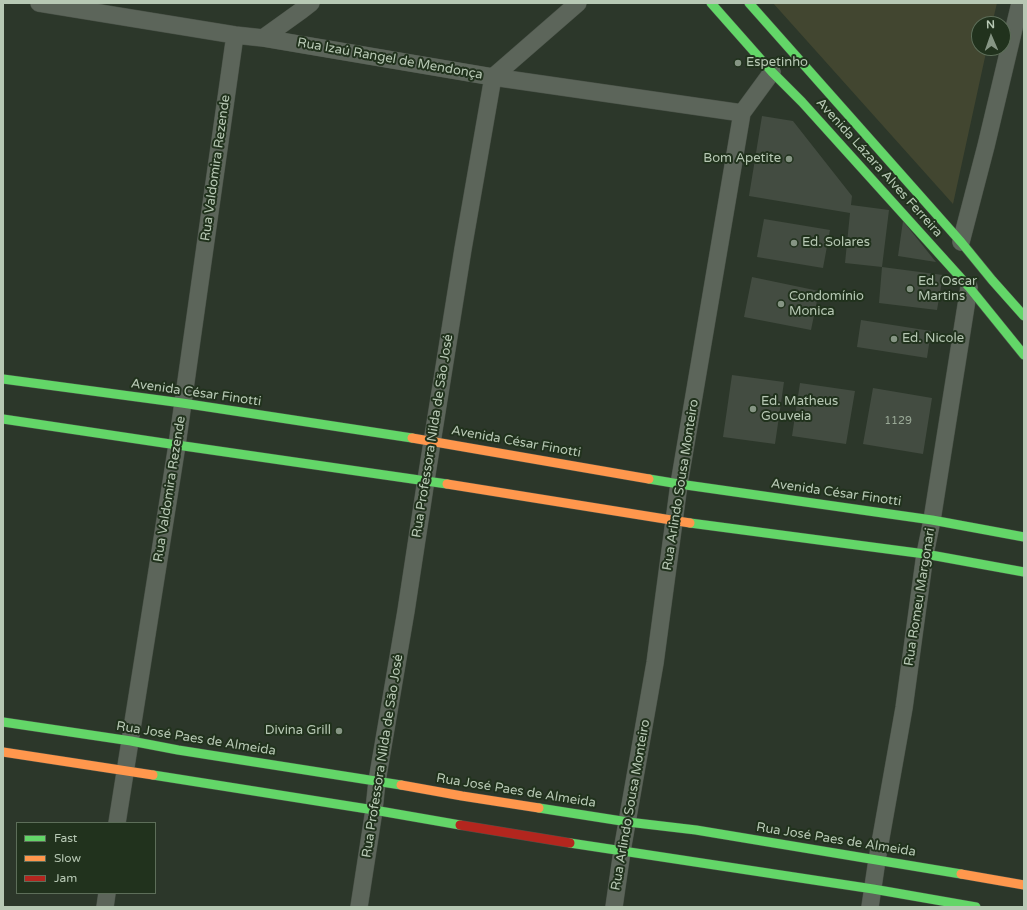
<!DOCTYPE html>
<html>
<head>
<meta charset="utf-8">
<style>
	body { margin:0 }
	#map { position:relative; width:1027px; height:910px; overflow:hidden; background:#2c372a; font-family:"Varela Round",sans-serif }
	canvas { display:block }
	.frame { position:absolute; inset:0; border:4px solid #b7c8b4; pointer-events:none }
	.legend { position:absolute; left:16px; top:822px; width:140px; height:72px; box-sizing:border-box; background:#21321d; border:1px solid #5d6e59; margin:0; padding:5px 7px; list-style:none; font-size:12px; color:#b7c8b4 }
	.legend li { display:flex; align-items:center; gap:8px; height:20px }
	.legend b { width:20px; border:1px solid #5d6e59 }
	.north { position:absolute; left:971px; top:16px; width:40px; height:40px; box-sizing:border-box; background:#21321d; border:1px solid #5d6e59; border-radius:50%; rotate:358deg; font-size:11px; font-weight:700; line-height:16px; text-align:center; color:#b7c8b4 }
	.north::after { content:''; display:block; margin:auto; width:14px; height:18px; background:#869584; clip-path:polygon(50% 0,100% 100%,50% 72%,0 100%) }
</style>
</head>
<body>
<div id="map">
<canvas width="1027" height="910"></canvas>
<div class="frame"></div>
<ul class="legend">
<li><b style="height:5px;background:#63d668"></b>Fast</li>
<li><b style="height:5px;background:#ff974d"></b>Slow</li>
<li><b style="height:5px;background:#b3261e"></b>Jam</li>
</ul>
<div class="north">N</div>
</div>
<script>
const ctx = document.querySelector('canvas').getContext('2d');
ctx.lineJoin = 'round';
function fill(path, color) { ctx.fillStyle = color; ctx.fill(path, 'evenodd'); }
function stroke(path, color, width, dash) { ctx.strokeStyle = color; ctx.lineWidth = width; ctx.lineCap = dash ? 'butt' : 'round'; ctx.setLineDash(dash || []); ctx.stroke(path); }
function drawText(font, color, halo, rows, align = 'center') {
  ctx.font = font + ' "Varela Round",sans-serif'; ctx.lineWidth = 4; ctx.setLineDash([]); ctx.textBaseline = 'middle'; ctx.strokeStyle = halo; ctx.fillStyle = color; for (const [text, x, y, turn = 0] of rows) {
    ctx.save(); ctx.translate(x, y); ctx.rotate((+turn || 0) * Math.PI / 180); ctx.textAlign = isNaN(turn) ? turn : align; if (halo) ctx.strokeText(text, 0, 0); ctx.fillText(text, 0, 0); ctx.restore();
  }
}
const green = new Path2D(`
	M 773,3 L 997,3 L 992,24 L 979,24 L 979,48 L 987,48 L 953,204 Z`);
const building = new Path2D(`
	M 762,116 L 793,121 L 852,196 L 851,205 L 889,210 L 882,267 L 845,263 L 850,213 L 749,196 Z
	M 764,219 L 830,230 L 823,268 L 757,257 Z
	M 903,221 L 936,262 L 898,256 Z
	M 882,267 L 943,275 L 937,310 L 879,303 Z
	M 752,277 L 819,291 L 811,330 L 744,317 Z
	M 861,320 L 931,331 L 927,358 L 857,347 Z
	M 732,375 L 784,382 L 775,444 L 723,437 Z
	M 800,383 L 855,391 L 846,444 L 792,436 Z
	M 873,388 L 932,398 L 923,454 L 863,444 Z`);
const street = new Path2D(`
	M 39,3 L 235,35 L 263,38 L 493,77 L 742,113
	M 263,38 L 302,10 L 311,3
	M 961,242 L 986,146 L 1020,3
	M 117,823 L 177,445 L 235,35
	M 105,907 L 107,893
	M 359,907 L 374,810 L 377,781 L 406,611 L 426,480 L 463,249 L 493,77 L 578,3
	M 614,907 L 622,851 L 655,663 L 679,484 L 742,113 L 772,72
	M 870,907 L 877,860 L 904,708 L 925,554 L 932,520 L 969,287`);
const fast = new Path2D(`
	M 711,3 L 772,72 L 802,102 L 969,287 L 1024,355
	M 749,3 L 961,242 L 992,280 L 1024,316
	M 3,379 L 182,403 L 412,438
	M 3,419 L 177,445 L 447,484
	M 649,479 L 679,484 L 932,520 L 1024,537
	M 690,523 L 925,554 L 1024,572
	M 3,722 L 131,741 L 178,750 L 401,785
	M 153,775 L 374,810 L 460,825
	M 539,808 L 628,822 L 696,830 L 961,874
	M 570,843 L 873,889 L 976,907`);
const slow = new Path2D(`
	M 412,438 L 649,479
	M 447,484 L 690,523
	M 3,752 L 153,775
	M 401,785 L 462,796 L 539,808
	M 961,874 L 1024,885`);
const jam = new Path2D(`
	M 460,825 L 570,843`);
const markers = [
	[738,63,4,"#869584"],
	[789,159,4,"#869584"],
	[794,243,4,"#869584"],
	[910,289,4,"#869584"],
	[781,304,4,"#869584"],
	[894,339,4,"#869584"],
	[753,409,4,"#869584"],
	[339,731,4,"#869584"]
];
const numberNames = [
	["1129",898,421]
];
const streetNames = [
	["Rua Izaú Rangel de Mendonça",390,59,10],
	["Rua Valdomira Rezende",216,168,-82],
	["Avenida Lázara Alves Ferreira",879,168,48],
	["Avenida César Finotti",196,393,8],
	["Rua Professora Nilda de São José",433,436,-81],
	["Avenida César Finotti",516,442,10],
	["Rua Arlindo Sousa Monteiro",681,485,-81],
	["Rua Valdomira Rezende",170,489,-81],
	["Avenida César Finotti",836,493,8],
	["Rua Romeu Margonari",920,597,-81],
	["Rua José Paes de Almeida",196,739,9],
	["Rua Professora Nilda de São José",383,756,-81],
	["Rua José Paes de Almeida",516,791,9],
	["Rua Arlindo Sousa Monteiro",631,805,-80],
	["Rua José Paes de Almeida",836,840,9]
];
const poiNames = [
	["Espetinho",746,63],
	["Bom Apetite",781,159,"right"],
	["Ed. Solares",802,243],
	["Ed. Oscar",918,282],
	["Martins",918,297],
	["Condomínio",789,297],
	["Monica",789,312],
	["Ed. Nicole",902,339],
	["Ed. Matheus",761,402],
	["Gouveia",761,417],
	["Divina Grill",331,731,"right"]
];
fill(green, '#424630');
fill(building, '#434c41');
stroke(street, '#4a5248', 18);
stroke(fast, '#4a5248', 10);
stroke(slow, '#4a5248', 10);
stroke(jam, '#4a5248', 10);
stroke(street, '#5c655a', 17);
stroke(fast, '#63d668', 9);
stroke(slow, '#ff974d', 9);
stroke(jam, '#b3261e', 9);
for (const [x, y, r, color] of markers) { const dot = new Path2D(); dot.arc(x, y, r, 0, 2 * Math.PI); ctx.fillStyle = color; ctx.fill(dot); stroke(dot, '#21321d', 1.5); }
drawText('11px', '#9aa997', null, numberNames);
drawText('13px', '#b7c8b4', '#21321d', streetNames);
drawText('13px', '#b7c8b4', '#21321d', poiNames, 'left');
</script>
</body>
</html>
